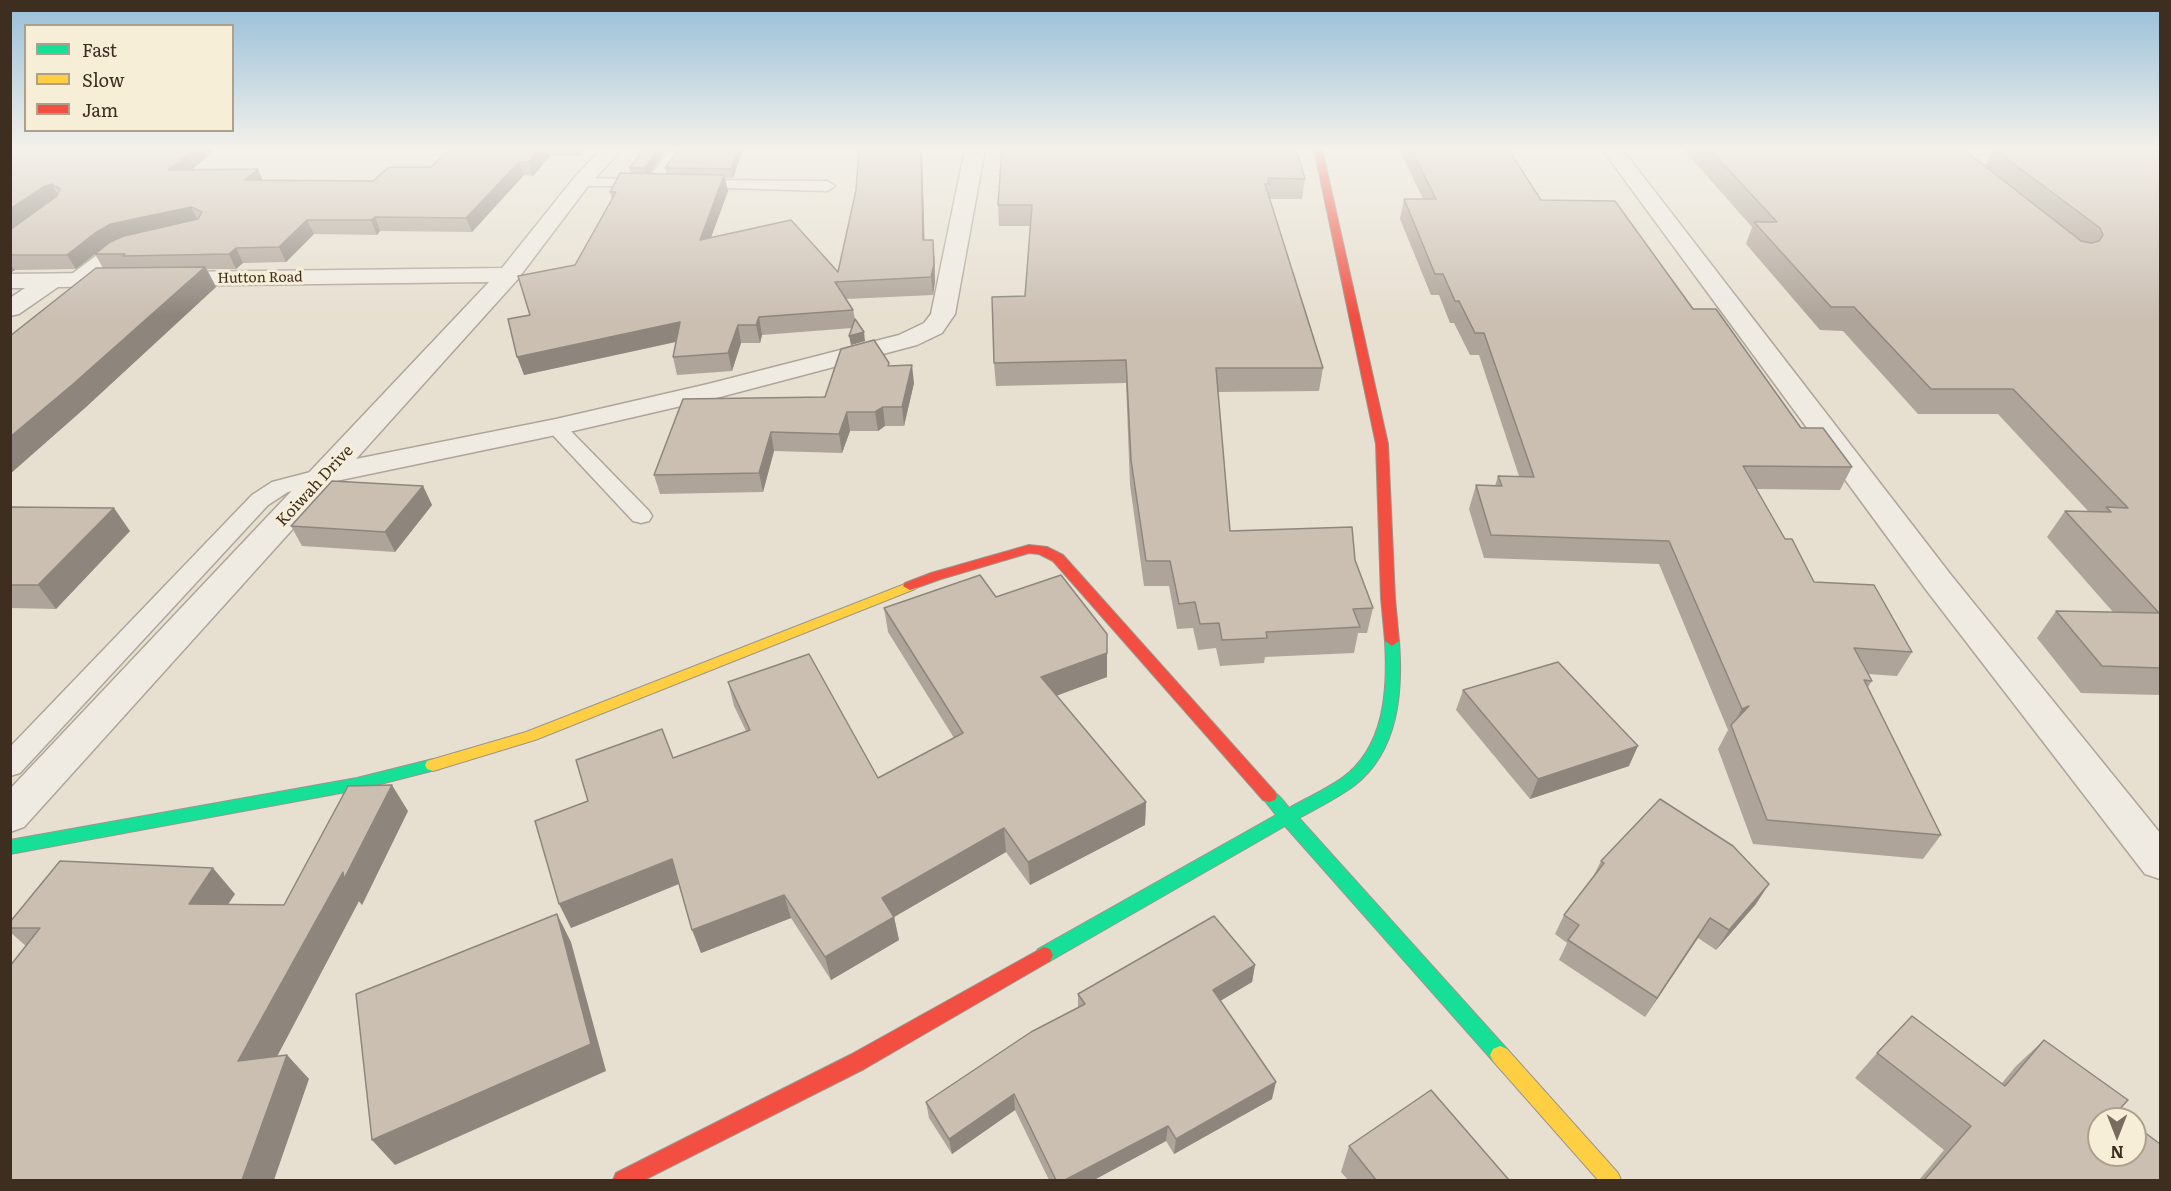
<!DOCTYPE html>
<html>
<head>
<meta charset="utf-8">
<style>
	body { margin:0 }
	#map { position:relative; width:2171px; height:1191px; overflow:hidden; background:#e7e0d1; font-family:Literata,serif }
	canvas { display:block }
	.frame { position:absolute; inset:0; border:12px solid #3d2e20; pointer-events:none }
	.legend { position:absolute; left:24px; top:24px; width:210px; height:108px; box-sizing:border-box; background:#f7eed8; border:2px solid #ada18e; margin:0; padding:8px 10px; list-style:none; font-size:18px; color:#3d2e20 }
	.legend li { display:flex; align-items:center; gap:12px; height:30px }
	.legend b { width:30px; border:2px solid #ada18e }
	.north { position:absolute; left:2087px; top:1107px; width:60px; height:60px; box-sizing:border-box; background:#f7eed8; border:2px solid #ada18e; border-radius:50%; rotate:180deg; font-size:16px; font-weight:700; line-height:24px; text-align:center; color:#3d2e20 }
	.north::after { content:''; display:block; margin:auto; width:21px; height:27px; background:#786c5e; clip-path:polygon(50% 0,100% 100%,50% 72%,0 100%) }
</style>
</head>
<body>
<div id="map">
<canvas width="2171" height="1191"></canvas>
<div class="frame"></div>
<ul class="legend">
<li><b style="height:8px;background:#16e098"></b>Fast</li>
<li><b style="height:8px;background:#ffcf43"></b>Slow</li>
<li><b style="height:8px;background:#f24e42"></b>Jam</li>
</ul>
<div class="north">N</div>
</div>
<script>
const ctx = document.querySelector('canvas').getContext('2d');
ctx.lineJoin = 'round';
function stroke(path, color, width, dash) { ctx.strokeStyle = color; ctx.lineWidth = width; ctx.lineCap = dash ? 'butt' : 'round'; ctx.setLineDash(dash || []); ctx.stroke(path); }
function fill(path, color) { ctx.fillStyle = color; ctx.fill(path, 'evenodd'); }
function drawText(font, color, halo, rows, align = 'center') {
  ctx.font = font + ' Literata,serif'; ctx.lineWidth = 6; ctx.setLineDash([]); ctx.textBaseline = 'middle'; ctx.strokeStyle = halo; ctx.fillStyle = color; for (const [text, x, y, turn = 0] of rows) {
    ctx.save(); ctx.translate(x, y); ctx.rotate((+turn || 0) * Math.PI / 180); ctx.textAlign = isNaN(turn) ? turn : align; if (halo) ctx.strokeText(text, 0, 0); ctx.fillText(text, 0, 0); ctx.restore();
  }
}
const lane = new Path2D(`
	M 670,149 L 684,149 L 657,186 L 581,186 L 574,182 L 581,178 L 648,179 Z
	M 695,180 L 827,181 L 835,186 L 827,191 L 690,187 L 688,184 Z
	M 127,239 L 135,244 L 81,284 L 69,284 L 66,280 L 69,276 L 105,249 Z
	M 556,421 L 563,423 L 649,511 L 652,516 L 649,521 L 641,523 L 633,521 L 549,431 L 546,427 L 549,423 Z
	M 326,468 L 334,469 L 337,474 L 334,479 L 288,492 L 268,505 L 20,773 L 10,776 L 10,747 L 252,495 L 272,482 Z`);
const street = new Path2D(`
	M 601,149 L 622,149 L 588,186 L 517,280 L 356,459 L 556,419 L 708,384 L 899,335 L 924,323 L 931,314 L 965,149 L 985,149 L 955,314 L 942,333 L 917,345 L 720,397 L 556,435 L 336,481 L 24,827 L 10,832 L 10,789 L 489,282 L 58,287 L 19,314 L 10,316 L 10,298 L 25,288 L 10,288 L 10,274 L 502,268 L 574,178 Z
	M 1602,149 L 1622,149 L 1951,575 L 2160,833 L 2160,879 L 2145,874 L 1927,591 Z`);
const fast = new Path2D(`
	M 1392,636 L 1399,641 C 1403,693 1398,751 1355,785 C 1338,798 1317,808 1299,818 L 1507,1049 L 1510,1055 L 1507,1061 L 1500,1064 L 1493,1061 L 1285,826 L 1050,961 L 1044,963 L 1038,961 L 1035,955 L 1038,949 L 1276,815 L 1261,796 L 1263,792 C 1275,788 1282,799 1289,808 C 1307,798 1326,789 1342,778 C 1385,747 1388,689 1385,641 Z
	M 433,759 L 439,761 L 441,765 L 439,769 L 357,790 L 10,854 L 10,840 L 357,778 Z`);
const slow = new Path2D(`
	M 910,582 L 915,583 L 917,586 L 915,589 L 535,740 L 433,771 L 427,769 L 425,765 L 427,761 L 526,732 Z
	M 1500,1046 L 1507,1049 L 1618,1173 L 1621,1180 L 1598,1180 L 1493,1061 L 1490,1055 L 1493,1049 Z`);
const jam = new Path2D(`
	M 1314,149 L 1322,149 L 1388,444 L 1395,598 L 1399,641 L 1392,646 L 1385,641 L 1381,598 L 1376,444 Z
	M 1029,545 L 1047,547 L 1063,555 L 1275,792 L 1277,796 L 1275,800 L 1269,802 L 1263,800 L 1053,561 L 1039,554 L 1029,553 L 941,579 L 910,590 L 903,586 L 905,583 L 931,573 Z
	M 1044,947 L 1050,949 L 1053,955 L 1050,961 L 864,1069 L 644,1180 L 613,1180 L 616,1173 L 850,1055 Z`);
const wall = new Path2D(`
	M 10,149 L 216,149 L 191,170 L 263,180 L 373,181 L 431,167 L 450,149 L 585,149 L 579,156 L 550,156 L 533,176 L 524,175 L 472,232 L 380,231 L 377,235 L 314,234 L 286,262 L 243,263 L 236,269 L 207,269 L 216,287 L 86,407 L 10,474 L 10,336 L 103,268 L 95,254 L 76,269 L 15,270 L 10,273 Z
	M 667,149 L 649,174 L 667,174 L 665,168 L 743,149 L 733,178 L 725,178 L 728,191 L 711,237 L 838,272 L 856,190 L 859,149 L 922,149 L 924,240 L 935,257 L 935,281 L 933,295 L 846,299 L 853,310 L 855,319 L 865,341 L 851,345 L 852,328 L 762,335 L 760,343 L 741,343 L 732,371 L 677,375 L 673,357 L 676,342 L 524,375 L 530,315 L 575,265 L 612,200 L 610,192 L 631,173 L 629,168 Z
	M 1002,149 L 1305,179 L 1302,199 L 1270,199 L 1323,368 L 1319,391 L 1218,392 L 1230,531 L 1355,560 L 1373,608 L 1367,633 L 1358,633 L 1354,653 L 1265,657 L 1264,663 L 1220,666 L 1216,648 L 1198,650 L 1193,628 L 1177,629 L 1169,586 L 1144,586 L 1130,485 L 1126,383 L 996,386 L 994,363 L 1025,296 L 1030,226 L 999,226 L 998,205 Z
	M 1399,149 L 1508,149 L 1541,200 L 1693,309 L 1801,428 L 1852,467 L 1840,490 L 1756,489 L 1785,539 L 1814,582 L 1912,652 L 1897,676 L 1868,674 L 1872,681 L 1868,687 L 1941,835 L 1923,859 L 1753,844 L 1718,749 L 1728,730 L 1659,564 L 1484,558 L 1469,509 L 1476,485 L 1495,486 L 1498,476 L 1519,476 L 1479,355 L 1470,355 L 1454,323 L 1450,323 L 1439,295 L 1431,295 L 1400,219 L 1404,199 L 1423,199 Z
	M 1683,149 L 1963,149 L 1985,166 L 1993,149 L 2151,150 L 2150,149 L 2160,149 L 2160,695 L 2081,693 L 2037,638 L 2056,611 L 2113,612 L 2047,537 L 2065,511 L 2089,512 L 1998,414 L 1918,414 L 1843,331 L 1820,330 L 1746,244 L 1752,227 Z
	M 889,366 L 914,383 L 904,426 L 885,426 L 878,431 L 850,431 L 842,453 L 774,451 L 763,492 L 660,494 L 654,475 Z
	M 423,486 L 432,505 L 395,552 L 302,546 L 291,526 Z
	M 10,507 L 130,531 L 56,609 L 10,608 Z
	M 996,597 L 1107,677 L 1056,696 L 1146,802 L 1145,825 L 1030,885 L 1006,852 L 894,917 L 899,940 L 831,980 L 791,918 L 701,953 L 679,884 L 571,928 L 588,801 L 673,758 L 746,731 L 734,706 L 728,682 L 878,778 L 954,738 L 888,632 L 884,608 Z
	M 1463,690 L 1629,766 L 1530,799 L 1456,710 Z
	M 408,811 L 362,905 L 359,901 L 277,1056 L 287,1055 L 309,1079 L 26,946 L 10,932 L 10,922 L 235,894 L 228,904 L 284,905 Z
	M 1601,861 L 1756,904 L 1716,950 L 1698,938 L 1645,1017 L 1559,960 L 1567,943 L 1555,934 L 1564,915 L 1593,877 Z
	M 1255,965 L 1252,982 L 1220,1001 L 1272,1099 L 1174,1154 L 1166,1141 L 1094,1180 L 1049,1180 L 1015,1110 L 952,1154 L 929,1118 L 926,1102 L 1078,1008 L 1078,994 Z
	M 2044,1040 L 2117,1112 L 2160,1180 L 1919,1180 L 1944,1150 L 1855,1078 L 1877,1053 L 2002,1083 L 2016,1066 Z
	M 1349,1146 L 1509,1180 L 1348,1180 L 1341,1172 Z`);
const shadedWall = new Path2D(`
	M 194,149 L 216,149 L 175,184 L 168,170 Z
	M 540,149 L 548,149 L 550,156 L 533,176 L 529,162 Z
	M 577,149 L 585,149 L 579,156 Z
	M 659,149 L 667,149 L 647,177 L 645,168 Z
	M 738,149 L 743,149 L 733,178 L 731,169 Z
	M 921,149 L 922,149 L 925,257 L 923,240 Z
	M 519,162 L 524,175 L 472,232 L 466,218 Z
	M 258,169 L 264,183 L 245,180 Z
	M 724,175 L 728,191 L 704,257 L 700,240 Z
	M 52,184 L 60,198 L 10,230 L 10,209 L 45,186 Z
	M 191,207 L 198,221 L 104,247 L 76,269 L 67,255 L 95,233 L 111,224 Z
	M 375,217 L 380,231 L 377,235 L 371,220 Z
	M 307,220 L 314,234 L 286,262 L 279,247 Z
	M 933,240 L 935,281 L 933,295 L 931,277 Z
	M 236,248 L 243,263 L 236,269 L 229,254 Z
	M 10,264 L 15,270 L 10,273 Z
	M 205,267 L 216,287 L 86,407 L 10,474 L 10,437 Z
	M 759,317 L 762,335 L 760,343 L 756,325 Z
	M 680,322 L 684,340 L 524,375 L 517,357 Z
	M 738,325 L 741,343 L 732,371 L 728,353 Z
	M 864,332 L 865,341 L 851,345 L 849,336 Z
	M 912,365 L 914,383 L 904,426 L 902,407 Z
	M 883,407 L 885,426 L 878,431 L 875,412 Z
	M 847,412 L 850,431 L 842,453 L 839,434 Z
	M 771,432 L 774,451 L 763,492 L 759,473 Z
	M 423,486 L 432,505 L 395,552 L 385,532 Z
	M 114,508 L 130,531 L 56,609 L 38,585 Z
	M 1107,653 L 1107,677 L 1042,701 L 1041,677 Z
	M 1749,706 L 1732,727 L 1742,709 Z
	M 1638,746 L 1629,766 L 1530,799 L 1538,779 Z
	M 392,785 L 408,811 L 362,905 L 359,901 L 262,1085 L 238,1061 Z
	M 1146,802 L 1145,825 L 1030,885 L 1028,862 Z
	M 1004,828 L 1006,852 L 894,917 L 899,940 L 831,980 L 825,957 L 882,898 Z
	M 672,859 L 681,883 L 571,928 L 559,904 Z
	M 213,868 L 235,894 L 211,930 L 189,904 Z
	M 1769,884 L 1756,904 L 1716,950 L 1729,930 Z
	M 784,895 L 791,918 L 701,953 L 692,930 Z
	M 557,914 L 571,942 L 606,1071 L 395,1165 L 372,1140 Z
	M 1710,918 L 1698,938 L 1645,1017 L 1657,998 Z
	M 1255,965 L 1252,982 L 1210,1007 L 1213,990 Z
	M 287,1055 L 309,1079 L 274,1180 L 242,1180 Z
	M 1276,1082 L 1272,1099 L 1174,1154 L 1176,1139 Z
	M 1014,1094 L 1015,1110 L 952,1154 L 949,1139 Z
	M 1168,1126 L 1166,1141 L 1094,1180 L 1065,1180 Z`);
const building = new Path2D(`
	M 10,149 L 194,149 L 168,170 L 258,169 L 245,180 L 373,181 L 389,167 L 431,167 L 450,149 L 540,149 L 529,162 L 519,162 L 466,218 L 375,217 L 371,220 L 307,220 L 279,247 L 236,248 L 229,254 L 123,256 L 125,254 L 95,254 L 110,242 L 124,236 L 198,219 L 202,212 L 191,207 L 111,224 L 95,233 L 67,255 L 10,255 L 10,230 L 57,196 L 60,189 L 52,184 L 45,186 L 10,209 Z
	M 645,149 L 659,149 L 645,168 L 629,168 Z
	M 679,149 L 738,149 L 731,169 L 665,168 Z
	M 859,149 L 921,149 L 923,240 L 933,240 L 934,264 L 931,277 L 835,282 L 853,310 L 759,317 L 756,325 L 738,325 L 728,353 L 673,357 L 680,322 L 517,357 L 508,319 L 530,315 L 518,276 L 575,265 L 616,192 L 610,192 L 620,173 L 724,175 L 700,240 L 791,220 L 838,272 L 856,190 Z
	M 1002,149 L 1296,149 L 1305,179 L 1268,178 L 1269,184 L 1265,184 L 1323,368 L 1216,368 L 1230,531 L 1352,527 L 1355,560 L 1373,608 L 1353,609 L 1360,627 L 1266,632 L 1267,638 L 1222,640 L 1219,623 L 1200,624 L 1195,602 L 1179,604 L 1170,561 L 1146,561 L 1131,460 L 1126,360 L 994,363 L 992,297 L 1025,296 L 1032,205 L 998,205 Z
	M 1411,149 L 1508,149 L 1541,200 L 1615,201 L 1693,309 L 1716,309 L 1801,428 L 1823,428 L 1852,467 L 1743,466 L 1785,539 L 1792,539 L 1814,582 L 1874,585 L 1912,652 L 1854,648 L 1872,681 L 1864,680 L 1941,835 L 1767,820 L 1731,725 L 1749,706 L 1742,709 L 1669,541 L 1491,535 L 1476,485 L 1502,486 L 1498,476 L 1534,477 L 1484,333 L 1475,333 L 1459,301 L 1455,301 L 1443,274 L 1435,274 L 1404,199 L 1436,199 Z
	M 1709,149 L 1963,149 L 2081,241 L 2091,243 L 2099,241 L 2103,235 L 2100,228 L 1994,149 L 2160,150 L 2160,668 L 2102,666 L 2056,611 L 2159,613 L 2065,511 L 2111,512 L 2106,507 L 2128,508 L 2013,389 L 1931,389 L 1854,307 L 1831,307 L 1754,222 L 1777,222 Z
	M 205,267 L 72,385 L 10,437 L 10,336 L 96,268 Z
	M 855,319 L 864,332 L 849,336 Z
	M 874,340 L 889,363 L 888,366 L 912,365 L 902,407 L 883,407 L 875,412 L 847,412 L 839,434 L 771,432 L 759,473 L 654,475 L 683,399 L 825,397 L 841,349 Z
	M 332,481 L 423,486 L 385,532 L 291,526 Z
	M 10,507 L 114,508 L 38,585 L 10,585 Z
	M 980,575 L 996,597 L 1061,575 L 1107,634 L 1107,653 L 1041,677 L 1146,802 L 1028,862 L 1004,828 L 882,898 L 894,917 L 825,957 L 784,895 L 692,930 L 672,859 L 559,904 L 535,821 L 588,801 L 576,760 L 662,729 L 673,758 L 750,730 L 728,682 L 809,654 L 878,778 L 963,733 L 884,608 Z
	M 1558,662 L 1638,746 L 1538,779 L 1463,690 Z
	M 392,785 L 344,879 L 343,872 L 238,1061 L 287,1055 L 242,1180 L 10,1180 L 10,966 L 40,928 L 10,928 L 10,922 L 60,861 L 213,868 L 189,904 L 284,905 L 348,786 Z
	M 1660,799 L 1733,846 L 1769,884 L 1729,930 L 1710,918 L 1657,998 L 1568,940 L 1579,925 L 1564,915 L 1604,863 L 1601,861 Z
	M 557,914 L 591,1044 L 372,1140 L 356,994 Z
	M 1214,916 L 1255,965 L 1213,990 L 1276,1082 L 1176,1139 L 1168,1126 L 1065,1180 L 1056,1180 L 1014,1094 L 949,1139 L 926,1102 L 1031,1032 L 1085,1004 L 1078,994 Z
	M 1912,1016 L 2005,1086 L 2044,1040 L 2128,1100 L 2117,1112 L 2126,1119 L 2099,1119 L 2099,1155 L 2135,1155 L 2135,1125 L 2160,1144 L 2160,1180 L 1924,1180 L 1971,1126 L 1877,1053 Z
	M 1431,1090 L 1509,1180 L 1376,1180 L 1349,1146 Z`);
const farStreetnames = [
	["Hutton Road",260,278,-1]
];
const streetNames = [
	["Koiwah Drive",315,486,-47]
];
stroke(lane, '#ada599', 3);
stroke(street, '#ada599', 3);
stroke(fast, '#9c958a', 2);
stroke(slow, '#9c958a', 2);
stroke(jam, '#9c958a', 2);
fill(lane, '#efebe3');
fill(street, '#efebe3');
fill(fast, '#16e098');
fill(slow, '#ffcf43');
fill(jam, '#f24e42');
fill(wall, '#afa499');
fill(shadedWall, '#8e867d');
fill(building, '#cbbfb2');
stroke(building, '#8e867d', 1.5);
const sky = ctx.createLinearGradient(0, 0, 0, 316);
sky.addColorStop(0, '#96bed9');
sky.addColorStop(0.47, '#f4f1ea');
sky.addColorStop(1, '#f4f1ea00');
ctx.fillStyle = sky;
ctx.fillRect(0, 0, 2171, 316);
drawText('14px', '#3d2e20', '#f7eed8', farStreetnames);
drawText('16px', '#3d2e20', '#f7eed8', streetNames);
</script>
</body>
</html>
